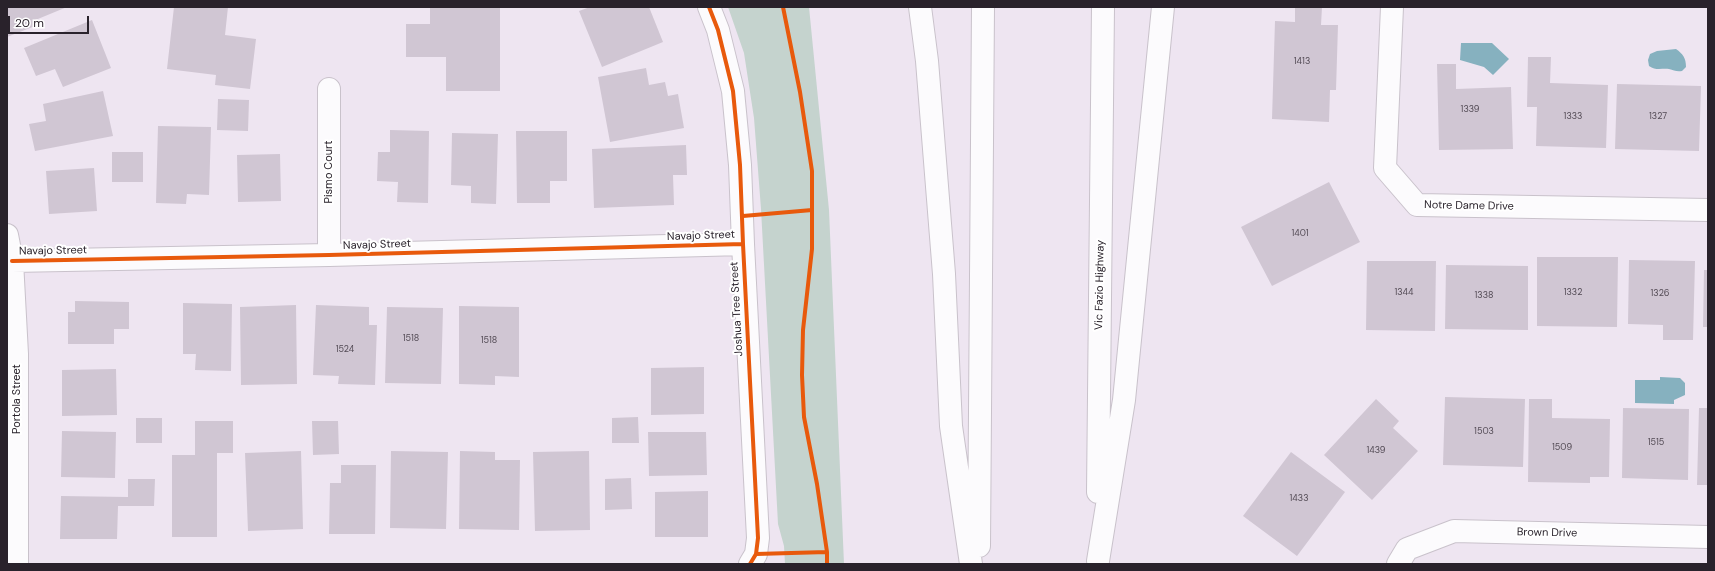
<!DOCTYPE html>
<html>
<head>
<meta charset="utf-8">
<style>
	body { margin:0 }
	#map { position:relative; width:1715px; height:571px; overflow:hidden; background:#eee5f1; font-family:"DM Sans",sans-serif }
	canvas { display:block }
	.frame { position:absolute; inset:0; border:8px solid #29222b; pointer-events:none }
	.scale { position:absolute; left:8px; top:16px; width:81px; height:18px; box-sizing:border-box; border:2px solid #29222b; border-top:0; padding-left:5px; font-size:12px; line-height:14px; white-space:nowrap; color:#29222b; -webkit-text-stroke:3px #fff; paint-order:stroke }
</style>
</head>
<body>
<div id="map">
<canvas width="1715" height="571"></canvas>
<div class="frame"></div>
<div class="scale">20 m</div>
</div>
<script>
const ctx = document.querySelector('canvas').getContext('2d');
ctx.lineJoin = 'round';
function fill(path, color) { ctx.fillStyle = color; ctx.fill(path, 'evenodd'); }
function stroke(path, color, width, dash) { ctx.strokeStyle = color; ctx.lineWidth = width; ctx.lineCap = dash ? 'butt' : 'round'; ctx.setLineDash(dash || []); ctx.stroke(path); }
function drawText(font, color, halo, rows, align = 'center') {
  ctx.font = font + ' "DM Sans",sans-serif'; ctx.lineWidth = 4; ctx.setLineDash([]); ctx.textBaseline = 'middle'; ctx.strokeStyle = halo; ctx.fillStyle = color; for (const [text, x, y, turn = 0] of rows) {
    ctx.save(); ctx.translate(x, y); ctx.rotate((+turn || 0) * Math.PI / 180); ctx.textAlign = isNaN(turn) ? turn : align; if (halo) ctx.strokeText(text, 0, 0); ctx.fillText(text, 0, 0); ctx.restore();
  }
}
const green = new Path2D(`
	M 728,7 L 809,7 L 829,210 L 844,564 L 785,564 L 784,546 L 778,524 L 761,209 L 754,118 L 744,53 Z`);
const water = new Path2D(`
	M 1461,43 L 1492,43 L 1509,59 L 1493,75 L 1484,67 L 1460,60 Z
	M 1676,49 C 1683,54 1686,58 1686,67 L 1682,71 C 1676,72 1674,70 1669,69 C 1662,68 1656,71 1649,66 L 1648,60 L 1650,54 L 1657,51 Z
	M 1660,377 L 1680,378 L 1685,383 L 1685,395 L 1674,400 L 1674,404 L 1635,403 L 1635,380 L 1660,380 Z`);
const building = new Path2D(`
	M 7,7 L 67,7 L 33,21 L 35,26 L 7,37 Z
	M 174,7 L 228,7 L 225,35 L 256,39 L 250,89 L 215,85 L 216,75 L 167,69 Z
	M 430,7 L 500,7 L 500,91 L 446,91 L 446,57 L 406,57 L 406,24 L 430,24 Z
	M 590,7 L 649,7 L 663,42 L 602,67 L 579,11 Z
	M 1295,7 L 1322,7 L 1321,25 L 1338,25 L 1336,90 L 1330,90 L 1329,122 L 1272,119 L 1275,21 L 1295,22 Z
	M 92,20 L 111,68 L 63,87 L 55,69 L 36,76 L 24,48 Z
	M 1528,57 L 1551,57 L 1550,83 L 1608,85 L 1606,148 L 1536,146 L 1537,107 L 1527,107 Z
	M 1437,64 L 1456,64 L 1456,89 L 1511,87 L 1513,149 L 1439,150 Z
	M 646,68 L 649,85 L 665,82 L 668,96 L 678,94 L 684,128 L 610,142 L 598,77 Z
	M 1617,84 L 1701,86 L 1699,151 L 1615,149 Z
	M 103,91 L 113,136 L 35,151 L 29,124 L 46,121 L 43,104 Z
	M 218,99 L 249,100 L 248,131 L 217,130 Z
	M 158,126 L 211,127 L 209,195 L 187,194 L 186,204 L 156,203 Z
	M 390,130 L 429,131 L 428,203 L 397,202 L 398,182 L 377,181 L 378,152 L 390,152 Z
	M 516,131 L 567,131 L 567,181 L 550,181 L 550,203 L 517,203 Z
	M 452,133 L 498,134 L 496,204 L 471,203 L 471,186 L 451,185 Z
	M 686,145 L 687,175 L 673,175 L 674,205 L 594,208 L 592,149 Z
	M 112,152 L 143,152 L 143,182 L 112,182 Z
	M 280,154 L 281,201 L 238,202 L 237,155 Z
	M 94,168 L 97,211 L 49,214 L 46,171 Z
	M 1329,182 L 1360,242 L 1272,286 L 1241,227 Z
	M 1537,257 L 1618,257 L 1617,327 L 1537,326 Z
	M 1629,260 L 1695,261 L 1693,340 L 1663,340 L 1663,325 L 1628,324 Z
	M 1367,261 L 1436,261 L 1435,331 L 1366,330 Z
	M 1446,265 L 1528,266 L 1528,330 L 1445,329 Z
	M 1704,270 L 1708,270 L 1708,327 L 1703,327 Z
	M 75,301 L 129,302 L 129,329 L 114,329 L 114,344 L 68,344 L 68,312 L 75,312 Z
	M 183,303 L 232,304 L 231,371 L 195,370 L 196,354 L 183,354 Z
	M 296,305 L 297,384 L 241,385 L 240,307 Z
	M 316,305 L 369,307 L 369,325 L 377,325 L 375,385 L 338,384 L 339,376 L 313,375 Z
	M 459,306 L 519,307 L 519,377 L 495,376 L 495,385 L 459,384 Z
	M 387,307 L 443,308 L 441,384 L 385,383 Z
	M 704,367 L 704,414 L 651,415 L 651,368 Z
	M 116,369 L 117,415 L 62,416 L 62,370 Z
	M 1445,397 L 1525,399 L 1523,467 L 1443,465 Z
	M 1376,399 L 1399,421 L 1393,428 L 1418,451 L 1372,500 L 1324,455 Z
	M 1529,399 L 1552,399 L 1552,418 L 1610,419 L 1609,477 L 1590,477 L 1590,483 L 1528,482 Z
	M 1623,408 L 1689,409 L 1688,480 L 1622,478 Z
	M 1699,408 L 1708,408 L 1708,485 L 1697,485 Z
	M 638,417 L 639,443 L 612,443 L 612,418 Z
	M 136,418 L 162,418 L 162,443 L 136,443 Z
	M 195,421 L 233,421 L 233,453 L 217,453 L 217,537 L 172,537 L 172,455 L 195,455 Z
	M 312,421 L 338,421 L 339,454 L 313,455 Z
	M 62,431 L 116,432 L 115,478 L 61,477 Z
	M 648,432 L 706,432 L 707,475 L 649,476 Z
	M 301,451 L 303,529 L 248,531 L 245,453 Z
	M 391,451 L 448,452 L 446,529 L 390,528 Z
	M 460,451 L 495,452 L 495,460 L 520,460 L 519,530 L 459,529 Z
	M 589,451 L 590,530 L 535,531 L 533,452 Z
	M 1291,452 L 1345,492 L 1297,556 L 1243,516 Z
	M 341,465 L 376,465 L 375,534 L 329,534 L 330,483 L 341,483 Z
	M 631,478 L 632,509 L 605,510 L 605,479 Z
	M 128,479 L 155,479 L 154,506 L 118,506 L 117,539 L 60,539 L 61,496 L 128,497 Z
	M 708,491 L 708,537 L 655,537 L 655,492 Z`);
const minor = new Path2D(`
	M 709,7 L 718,30 L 733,91 L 740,165 L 743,244 L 758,538 L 756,554 L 750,564
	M 1392,7 L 1385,168 L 1417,205 L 1708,210
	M 329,89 L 329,255
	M 7,235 L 12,261 L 17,354 L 17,564
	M 12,261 L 329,255 L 743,244
	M 1398,564 L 1407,549 L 1454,531 L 1708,537`);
const motorway = new Path2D(`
	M 920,7 L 927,61 L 944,274 L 951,426 L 971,564
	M 1098,492 L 1103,7
	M 979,546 L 983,7
	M 1098,561 L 1124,400 L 1163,7`);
const cycleway = new Path2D(`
	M 709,7 L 718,30 L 733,91 L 740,165 L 743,244 L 758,538 L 756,554 L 750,564
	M 783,7 L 800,92 L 812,171 L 812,249 L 803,330 L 802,375 L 804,417 L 817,484 L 827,552 L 827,564
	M 743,216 L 812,210
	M 12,261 L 329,255 L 743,244
	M 756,554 L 827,552`);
const numberNames = [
	["1413",1302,62],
	["1339",1470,110],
	["1333",1573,117],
	["1327",1658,117],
	["1401",1300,234],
	["1344",1404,293],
	["1332",1573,293],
	["1326",1660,294],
	["1338",1484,296],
	["1518",411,339],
	["1518",489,341],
	["1524",345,350],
	["1503",1484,432],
	["1515",1656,443],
	["1509",1562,448],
	["1439",1376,451],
	["1433",1299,499]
];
const streetNames = [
	["Pismo Court",329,172,-90],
	["Notre Dame Drive",1469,206,1],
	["Navajo Street",701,236,-2],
	["Navajo Street",377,245,-2],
	["Navajo Street",53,251,-1],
	["Vic Fazio Highway",1100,285,-89],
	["Joshua Tree Street",737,309,-93],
	["Portola Street",17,399,-90],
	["Brown Drive",1547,533,1]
];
fill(green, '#c5d3ce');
fill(water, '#86b1bf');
fill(building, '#d0c6d3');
stroke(minor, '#c9c2cb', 24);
stroke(motorway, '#c9c2cb', 24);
stroke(minor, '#fcfbfd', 22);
stroke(motorway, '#fcfbfd', 22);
stroke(cycleway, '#e8590c', 4);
drawText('9px', '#534b55', null, numberNames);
drawText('11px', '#29222b', '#fff', streetNames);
</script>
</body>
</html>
